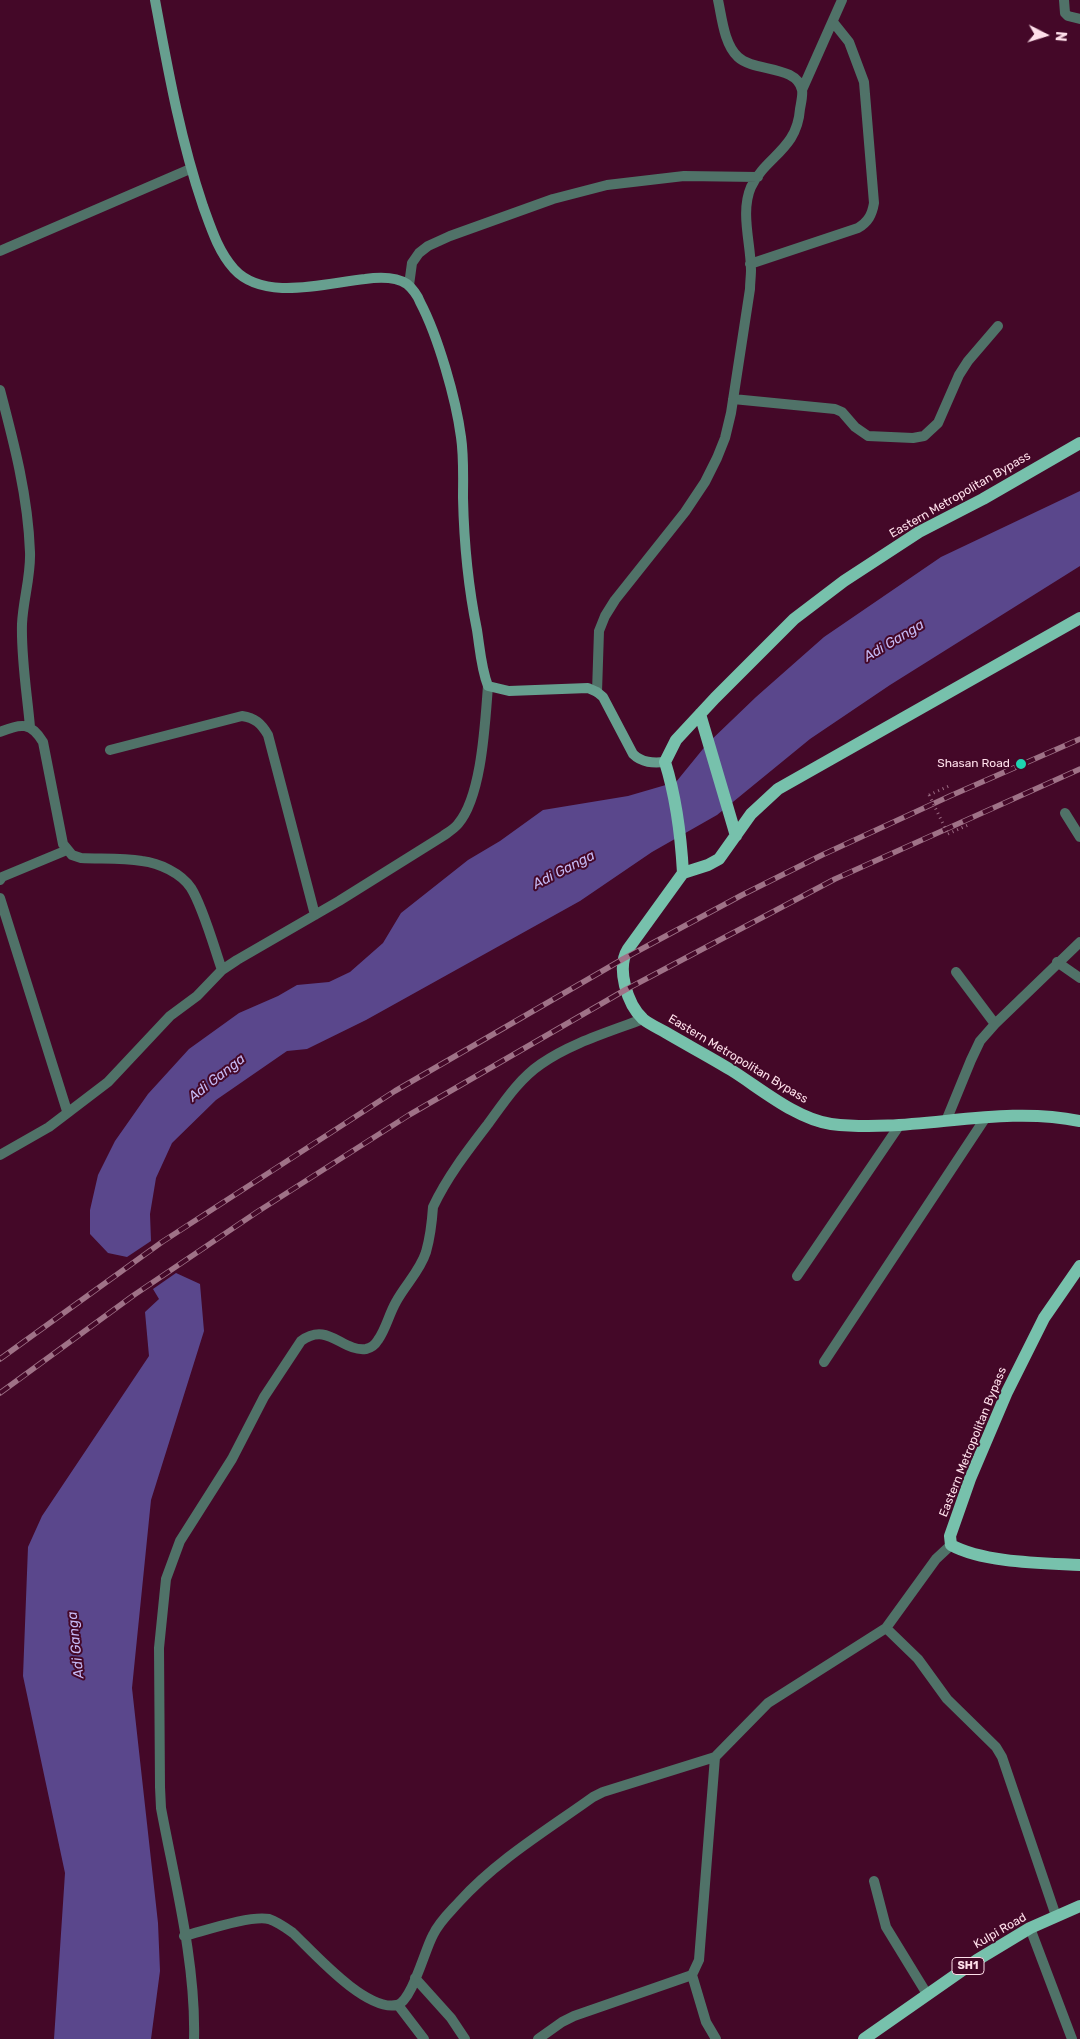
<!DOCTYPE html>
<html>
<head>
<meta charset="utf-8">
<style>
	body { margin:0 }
	#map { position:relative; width:1080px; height:2039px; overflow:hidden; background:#440828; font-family:Rubik,sans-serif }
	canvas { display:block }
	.north { position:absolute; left:1020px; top:10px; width:50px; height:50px; -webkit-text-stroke:4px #440828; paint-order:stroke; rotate:95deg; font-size:14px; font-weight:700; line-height:20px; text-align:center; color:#fedfea }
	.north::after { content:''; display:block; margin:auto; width:18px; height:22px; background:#fedfea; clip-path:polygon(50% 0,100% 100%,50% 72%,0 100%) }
</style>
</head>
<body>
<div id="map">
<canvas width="1080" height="2039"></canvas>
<div class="north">N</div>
</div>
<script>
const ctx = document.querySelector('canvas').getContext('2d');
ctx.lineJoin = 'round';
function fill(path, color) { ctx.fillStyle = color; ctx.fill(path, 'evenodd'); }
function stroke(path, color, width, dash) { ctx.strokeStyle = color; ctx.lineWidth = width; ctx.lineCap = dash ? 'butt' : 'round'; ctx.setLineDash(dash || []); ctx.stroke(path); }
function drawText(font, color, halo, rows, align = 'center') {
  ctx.font = font + ' Rubik,sans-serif'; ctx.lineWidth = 4; ctx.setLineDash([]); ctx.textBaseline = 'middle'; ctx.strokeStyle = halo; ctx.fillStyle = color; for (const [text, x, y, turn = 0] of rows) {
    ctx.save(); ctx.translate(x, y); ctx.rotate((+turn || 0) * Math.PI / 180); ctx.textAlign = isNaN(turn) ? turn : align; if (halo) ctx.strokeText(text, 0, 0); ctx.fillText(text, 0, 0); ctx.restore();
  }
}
const water = new Path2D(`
	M 1080,491 L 1080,566 L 890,685 L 810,739 L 717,815 L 652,852 L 580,901 L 366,1020 L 307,1049 L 287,1051 L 216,1100 L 172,1143 L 156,1178 L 150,1214 L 151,1241 L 127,1257 L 108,1253 L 90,1234 L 90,1210 L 98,1175 L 115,1141 L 148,1094 L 189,1049 L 239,1013 L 278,996 L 297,985 L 329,982 L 350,972 L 383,943 L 401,913 L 468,860 L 500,841 L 543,810 L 628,796 L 676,782 L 707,744 L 756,697 L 824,637 L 941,557 Z
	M 176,1273 L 200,1284 L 204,1331 L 151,1500 L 132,1688 L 158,1923 L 160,1971 L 151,2039 L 54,2039 L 65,1873 L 23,1676 L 28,1547 L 42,1516 L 149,1356 L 145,1312 L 159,1299 L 153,1289 Z`);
const path = new Path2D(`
	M 929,795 L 949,786
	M 948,834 L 968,825`);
const minor = new Path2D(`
	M 1064,0 L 1065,13 L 1068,16 L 1080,19
	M 802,90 L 842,0
	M 0,251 L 190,169
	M 750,264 L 858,228 C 868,222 872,215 874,203 L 864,82 L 849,42 L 833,22
	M 409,285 L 412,263 L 419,253 L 428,246 L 450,236 L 553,199 L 607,185 L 684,176 L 758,177
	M 0,390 C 14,443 28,496 30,552 C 31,576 23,600 22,624 C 21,658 27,693 30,727
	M 733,399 L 835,409 L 842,412 L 855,427 L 868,436 L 913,438 L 924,436 L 938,423 L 959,375 L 968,361 L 998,326
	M 597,692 L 599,631 L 605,616 L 615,600 L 685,512 L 705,482 L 717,458 L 725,438 L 731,413 L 750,289 C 750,283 751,276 751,270 C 751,244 740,212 751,187 C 766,156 797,150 800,109 C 801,103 803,95 802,90 C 797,65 754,72 738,57 C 724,44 722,18 718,0
	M 0,732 C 21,723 31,722 43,742 L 63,844 L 72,855 L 81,858 C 101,859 122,858 142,861 C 159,863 181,873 191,888 C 203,907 214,947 222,970
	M 110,750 L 242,716 C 255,718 261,723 268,735 L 315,915
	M 1065,813 L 1080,837
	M 0,880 L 2,877 L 67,850
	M 0,898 L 67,1111
	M 1057,962 L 1080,978
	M 956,972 L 995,1024
	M 946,1121 L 971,1060 L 980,1041 L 995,1024 L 1080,942
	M 0,1155 L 49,1127 L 108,1082 L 170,1016 L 197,996 L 222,970 L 237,960 L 339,901 L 443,836 C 447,833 454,829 458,824 C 482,796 485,723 488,686
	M 797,1276 L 899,1126
	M 824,1362 L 986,1117
	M 886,1628 L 918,1659 L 947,1699 L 996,1747 L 1002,1757 L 1056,1916
	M 874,1881 L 886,1927 L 927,1994
	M 1030,1928 L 1072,2039
	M 184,1936 C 204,1931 250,1915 269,1919 C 278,1922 286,1928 293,1933 C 314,1953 366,2012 397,2005 C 412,2001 425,1949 433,1935 C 439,1922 449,1913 459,1902 C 497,1860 547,1830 593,1797 L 603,1792 L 715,1757 L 768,1703 L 886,1628 L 936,1559 L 951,1545
	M 692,1975 L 706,2022 L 716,2039
	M 415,1978 L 451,2018 L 465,2039
	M 398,2005 L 424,2039
	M 194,2039 C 196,1963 175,1883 161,1808 L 160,1787 L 159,1648 L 166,1579 L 180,1541 L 232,1459 L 264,1397 L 301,1341 C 328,1321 342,1352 366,1349 C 371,1348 375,1345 378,1340 C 386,1329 389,1314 396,1302 C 405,1285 420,1271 426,1252 C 430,1238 432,1222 433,1207 C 447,1177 468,1150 488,1124 C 504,1102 519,1079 541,1064 C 571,1043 609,1032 643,1019
	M 538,2039 L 562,2022 L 574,2016 L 692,1975 L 699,1960 L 715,1757`);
const secondary = new Path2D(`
	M 155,0 C 168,70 180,138 203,206 C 211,228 218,251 234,269 C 264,302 326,283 365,279 C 379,277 395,276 407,284 C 412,288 418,296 420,302 C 438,336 456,399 461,437 C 464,457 463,478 463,498 C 464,543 468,586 477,630 C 480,649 481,668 488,686 L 509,691 L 588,688 L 597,692 L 603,697 L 633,754 C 642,763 653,763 665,762`);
const primary = new Path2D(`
	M 1080,443 L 983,499 L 919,532 L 844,581 L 794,619 L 715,698 L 676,740 L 665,762 C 676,797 681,837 683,873 L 628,949 C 616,968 627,1004 643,1019 C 649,1024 658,1028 665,1032 C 687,1045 710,1057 731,1070 C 760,1088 796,1119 831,1124 C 914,1134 997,1104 1080,1121
	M 700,714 L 736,836
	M 683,873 L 708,865 L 719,859 L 751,814 L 778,789 L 1080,618
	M 1080,1266 L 1044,1318 L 1007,1392 L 970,1479 L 950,1536 L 951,1545 C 984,1563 1043,1563 1080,1565
	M 864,2039 L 977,1960 L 1030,1928 L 1080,1906`);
const rail = new Path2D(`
	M 0,1359 L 162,1242 L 395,1091 L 623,959 L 742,895 L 822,855 L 950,796 L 1080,739
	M 0,1393 L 134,1295 L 257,1212 L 409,1115 L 625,990 L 835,879 L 1080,769`);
const pathBridge = new Path2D(`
	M 929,795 L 948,834`);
const markers = [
	[1021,764,6,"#1dd5b1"]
];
const shields = [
	[968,1966,32]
];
const shieldNames = [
	["SH1",968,1966]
];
const streetNames = [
	["Eastern Metropolitan Bypass",960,495,-30],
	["Eastern Metropolitan Bypass",738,1059,31],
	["Eastern Metropolitan Bypass",973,1442,-68],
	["Kulpi Road",1000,1931,-30]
];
const poiNames = [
	["Shasan Road",1010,764]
];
const waterNames = [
	["Adi Ganga",894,641,-31],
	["Adi Ganga",564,870,-27],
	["Adi Ganga",217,1078,-38],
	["Adi Ganga",76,1645,-96]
];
fill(water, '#5a478c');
stroke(path, '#9b6c83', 3, [1, 4]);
stroke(minor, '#507268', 10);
stroke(secondary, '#679f8f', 10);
stroke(primary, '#77c1ac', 12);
stroke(rail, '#9f7287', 5.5);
stroke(rail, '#440828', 4, [11]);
stroke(pathBridge, '#9b6c83', 3, [1, 4]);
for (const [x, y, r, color] of markers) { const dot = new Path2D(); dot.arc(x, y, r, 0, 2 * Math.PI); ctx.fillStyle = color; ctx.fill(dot); stroke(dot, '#440828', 2); }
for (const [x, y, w] of shields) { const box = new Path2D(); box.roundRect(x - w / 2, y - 8.5, w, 17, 4); ctx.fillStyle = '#440828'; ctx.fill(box); stroke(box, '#fedfea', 1); }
drawText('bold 11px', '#fedfea', null, shieldNames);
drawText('12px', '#fedfea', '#440828', streetNames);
drawText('12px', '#fedfea', '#440828', poiNames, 'right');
drawText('italic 14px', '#c5b9f4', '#440828', waterNames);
</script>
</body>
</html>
